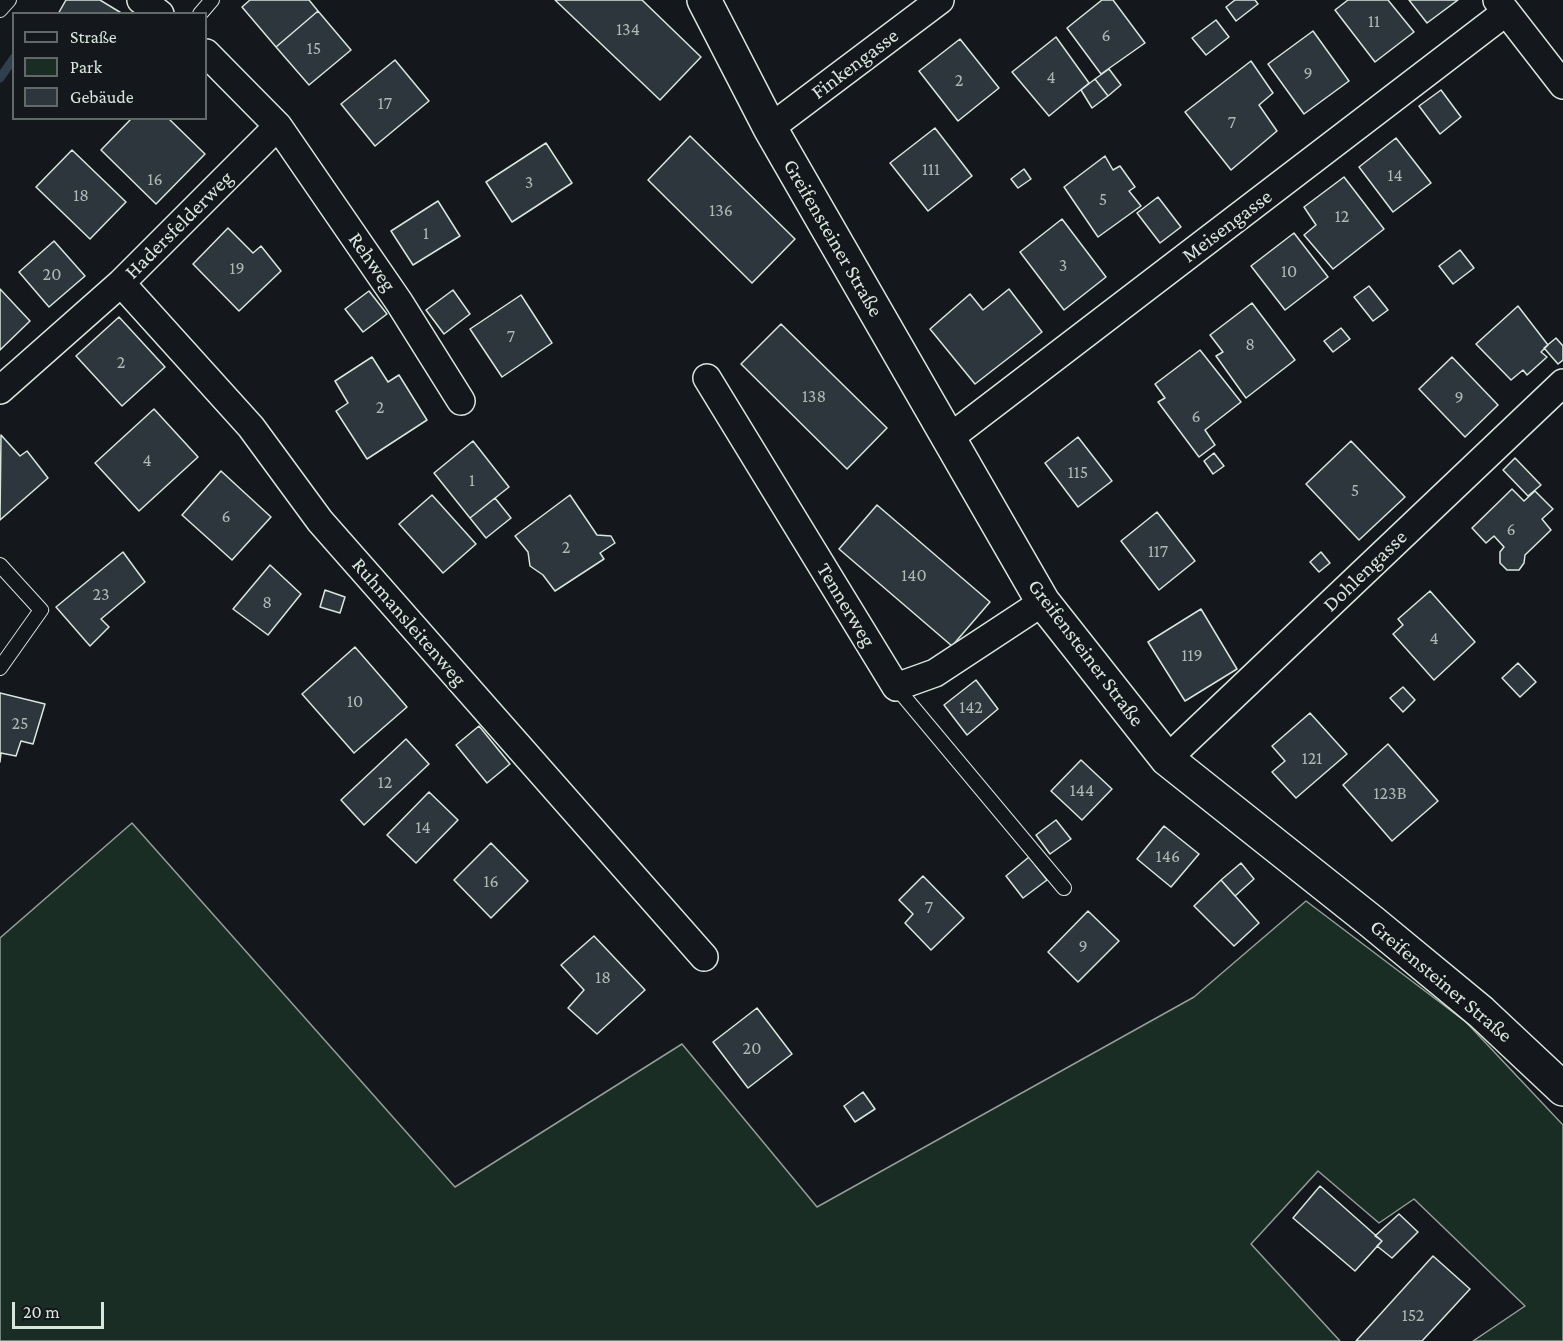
<!DOCTYPE html>
<html>
<head>
<meta charset="utf-8">
<style>
	body { margin:0 }
	#map { position:relative; width:1563px; height:1341px; overflow:hidden; background:#14181c; font-family:"Crimson Pro",serif }
	canvas { display:block }
	.legend { position:absolute; left:12px; top:12px; width:195px; height:108px; box-sizing:border-box; background:#14181c; border:2px solid #626a69; margin:0; padding:8px 10px; list-style:none; font-size:18px; color:#d8e6dc }
	.legend li { display:flex; align-items:center; gap:12px; height:30px }
	.legend b { width:30px; border:2px solid #626a69 }
	.scale { position:absolute; left:12px; top:1302px; width:92px; height:27px; box-sizing:border-box; border:3px solid #d8e6dc; border-top:0; padding-left:8px; font-size:18px; line-height:21px; white-space:nowrap; color:#d8e6dc; -webkit-text-stroke:4px #14181c; paint-order:stroke }
</style>
</head>
<body>
<div id="map">
<canvas width="1563" height="1341"></canvas>
<ul class="legend">
<li><b style="height:8px;background:#14181c"></b>Straße</li>
<li><b style="height:16px;background:#1a2d24"></b>Park</li>
<li><b style="height:16px;background:#2c363c"></b>Gebäude</li>
</ul>
<div class="scale">20 m</div>
</div>
<script>
const ctx = document.querySelector('canvas').getContext('2d');
ctx.lineJoin = 'round';
function fill(path, color) { ctx.fillStyle = color; ctx.fill(path, 'evenodd'); }
function stroke(path, color, width, dash) { ctx.strokeStyle = color; ctx.lineWidth = width; ctx.lineCap = dash ? 'butt' : 'round'; ctx.setLineDash(dash || []); ctx.stroke(path); }
function drawText(font, color, halo, rows, align = 'center') {
  ctx.font = font + ' "Crimson Pro",serif'; ctx.lineWidth = 4.5; ctx.setLineDash([]); ctx.textBaseline = 'middle'; ctx.strokeStyle = halo; ctx.fillStyle = color; for (const [text, x, y, turn = 0] of rows) {
    ctx.save(); ctx.translate(x, y); ctx.rotate((+turn || 0) * Math.PI / 180); ctx.textAlign = isNaN(turn) ? turn : align; if (halo) ctx.strokeText(text, 0, 0); ctx.fillText(text, 0, 0); ctx.restore();
  }
}
const green = new Path2D(`
	M 132,823 L 455,1187 L 682,1044 L 817,1207 L 1194,997 L 1306,901 L 1466,1022 L 1563,1125 L 1563,1341 L 1473,1341 L 1525,1306 L 1414,1199 L 1379,1223 L 1318,1171 L 1251,1244 L 1340,1341 L 0,1341 L 0,938 Z`);
const stream = new Path2D(`
	M 0,78 L 14,58`);
const building = new Path2D(`
	M 66,0 L 100,0 L 123,14 L 58,14 Z
	M 250,0 L 309,0 L 318,11 L 276,47 L 242,7 Z
	M 555,0 L 642,0 L 701,57 L 660,100 Z
	M 1102,0 L 1113,0 L 1145,43 L 1101,74 L 1067,28 Z
	M 1235,0 L 1255,0 L 1258,4 L 1236,21 L 1226,7 Z
	M 1348,0 L 1388,0 L 1414,32 L 1375,62 L 1335,10 Z
	M 1409,0 L 1458,0 L 1427,23 Z
	M 318,11 L 351,50 L 309,85 L 276,47 Z
	M 1216,20 L 1229,37 L 1206,55 L 1192,38 Z
	M 1313,31 L 1349,81 L 1304,114 L 1268,64 Z
	M 1056,37 L 1089,83 L 1049,116 L 1012,72 Z
	M 960,39 L 999,88 L 958,121 L 919,71 Z
	M 395,60 L 429,101 L 375,146 L 341,104 Z
	M 1251,61 L 1273,93 L 1259,105 L 1277,131 L 1231,170 L 1185,112 Z
	M 1109,69 L 1121,85 L 1108,96 L 1095,79 Z
	M 1095,79 L 1108,96 L 1092,108 L 1081,90 Z
	M 1441,90 L 1461,117 L 1440,134 L 1419,106 Z
	M 132,118 L 168,118 L 205,154 L 156,204 L 101,150 Z
	M 935,128 L 972,176 L 928,211 L 890,163 Z
	M 690,136 L 795,239 L 752,283 L 648,180 Z
	M 1396,138 L 1431,183 L 1393,212 L 1359,167 Z
	M 546,143 L 572,183 L 512,222 L 486,182 Z
	M 72,150 L 126,202 L 90,239 L 36,187 Z
	M 1105,156 L 1113,170 L 1120,166 L 1135,187 L 1129,191 L 1141,206 L 1098,237 L 1064,187 Z
	M 1024,169 L 1031,179 L 1018,188 L 1011,179 Z
	M 1344,177 L 1384,229 L 1333,269 L 1304,235 L 1316,225 L 1304,207 Z
	M 1158,197 L 1181,227 L 1160,243 L 1137,213 Z
	M 438,201 L 460,236 L 413,265 L 391,231 Z
	M 1062,219 L 1106,277 L 1064,310 L 1020,252 Z
	M 228,228 L 253,253 L 261,246 L 281,271 L 239,311 L 193,264 Z
	M 1294,233 L 1328,277 L 1285,310 L 1251,266 Z
	M 54,241 L 85,276 L 49,307 L 19,272 Z
	M 1460,250 L 1474,268 L 1453,284 L 1439,266 Z
	M 1369,286 L 1388,310 L 1373,321 L 1354,297 Z
	M 0,289 L 30,321 L 0,350 Z
	M 1009,289 L 1042,332 L 975,384 L 930,329 L 970,294 L 983,310 Z
	M 453,290 L 470,314 L 444,334 L 426,310 Z
	M 369,291 L 387,314 L 363,332 L 345,309 Z
	M 521,295 L 552,343 L 502,377 L 470,329 Z
	M 1252,303 L 1295,360 L 1246,398 L 1216,356 L 1223,352 L 1210,335 Z
	M 1518,306 L 1548,345 L 1541,352 L 1547,357 L 1527,375 L 1523,370 L 1511,380 L 1476,344 Z
	M 119,317 L 165,367 L 122,406 L 76,356 Z
	M 781,324 L 887,428 L 847,469 L 741,364 Z
	M 1341,328 L 1350,339 L 1333,352 L 1324,341 Z
	M 1556,338 L 1563,346 L 1563,360 L 1558,364 L 1544,348 Z
	M 1200,350 L 1241,402 L 1205,430 L 1215,445 L 1199,457 L 1158,402 L 1165,398 L 1155,384 Z
	M 372,357 L 388,382 L 399,375 L 427,420 L 367,459 L 336,411 L 348,403 L 335,381 Z
	M 1452,357 L 1498,405 L 1465,437 L 1419,389 Z
	M 154,409 L 198,457 L 139,511 L 95,463 Z
	M 1,435 L 20,456 L 27,451 L 48,478 L 0,520 Z
	M 1078,437 L 1112,481 L 1078,507 L 1045,463 Z
	M 473,441 L 509,487 L 470,518 L 434,473 Z
	M 1351,441 L 1405,497 L 1359,540 L 1306,484 Z
	M 1214,453 L 1224,466 L 1213,474 L 1204,461 Z
	M 1515,458 L 1541,485 L 1528,496 L 1503,470 Z
	M 221,471 L 271,517 L 232,560 L 182,515 Z
	M 1512,489 L 1524,501 L 1535,491 L 1553,509 L 1542,519 L 1551,530 L 1525,555 L 1524,563 L 1519,570 L 1507,570 L 1500,563 L 1500,552 L 1504,547 L 1494,536 L 1486,543 L 1472,528 Z
	M 432,495 L 476,544 L 443,573 L 399,524 Z
	M 570,495 L 597,535 L 611,536 L 615,543 L 600,553 L 604,559 L 555,591 L 543,575 L 530,566 L 528,552 L 515,536 Z
	M 495,498 L 511,518 L 486,538 L 470,518 Z
	M 877,505 L 990,602 L 952,646 L 839,549 Z
	M 1157,512 L 1195,561 L 1159,590 L 1121,541 Z
	M 123,552 L 145,582 L 101,619 L 109,627 L 90,646 L 56,607 Z
	M 1321,552 L 1330,563 L 1319,572 L 1310,562 Z
	M 270,565 L 301,594 L 268,635 L 233,609 Z
	M 325,590 L 345,597 L 340,613 L 320,607 Z
	M 1430,591 L 1475,642 L 1434,680 L 1393,634 L 1403,625 L 1398,619 Z
	M 1201,609 L 1237,669 L 1185,701 L 1148,642 Z
	M 355,647 L 407,707 L 354,753 L 302,694 Z
	M 1518,663 L 1536,682 L 1520,697 L 1502,678 Z
	M 976,680 L 998,709 L 967,735 L 944,705 Z
	M 1403,687 L 1415,700 L 1403,712 L 1390,698 Z
	M 0,693 L 45,704 L 33,744 L 21,741 L 16,756 L 1,753 L 0,762 Z
	M 1310,713 L 1347,754 L 1296,798 L 1272,772 L 1285,761 L 1272,746 Z
	M 479,726 L 510,764 L 487,783 L 456,745 Z
	M 406,739 L 429,764 L 364,825 L 341,800 Z
	M 1388,744 L 1438,801 L 1392,841 L 1343,785 Z
	M 1081,760 L 1112,789 L 1082,820 L 1051,791 Z
	M 429,792 L 458,820 L 416,863 L 387,835 Z
	M 1056,820 L 1071,839 L 1050,854 L 1036,835 Z
	M 1164,826 L 1199,854 L 1171,887 L 1137,859 Z
	M 491,843 L 528,881 L 491,918 L 454,880 Z
	M 1029,857 L 1047,880 L 1023,898 L 1006,876 Z
	M 1241,863 L 1254,879 L 1235,896 L 1221,880 Z
	M 923,876 L 964,918 L 931,950 L 905,923 L 913,914 L 899,900 Z
	M 1221,880 L 1259,923 L 1234,946 L 1194,906 Z
	M 1088,911 L 1119,941 L 1078,982 L 1048,952 Z
	M 594,936 L 645,990 L 597,1034 L 568,1008 L 584,990 L 561,965 Z
	M 757,1008 L 792,1054 L 748,1088 L 713,1042 Z
	M 863,1092 L 875,1109 L 855,1122 L 844,1106 Z
	M 1320,1186 L 1382,1241 L 1355,1271 L 1293,1218 Z
	M 1399,1214 L 1418,1232 L 1392,1258 L 1377,1246 L 1382,1241 L 1375,1236 Z
	M 1433,1256 L 1470,1289 L 1422,1341 L 1356,1341 Z`);
const lane = new Path2D(`
	M 0,10 L 9,0
	M 200,14 L 212,0
	M 0,565 L 41,610 L 0,668
	M 896,687 L 1064,888`);
const street = new Path2D(`
	M 141,0 L 160,14
	M 1497,0 L 1563,85
	M 278,126 L 399,302 L 461,401
	M 770,128 L 940,0
	M 121,283 L 251,427 L 320,521 L 704,957
	M 707,378 L 896,687 L 935,673 L 1043,602
	M 0,390 L 121,283 L 278,126 L 206,53
	M 948,439 L 1506,12
	M 1167,759 L 1563,383`);
const secondary = new Path2D(`
	M 704,0 L 770,128 L 1043,602 L 1167,759 L 1372,922 L 1481,1012 L 1563,1089`);
const numberNames = [
	["11",1374,21],
	["134",628,29],
	["6",1106,35],
	["15",314,48],
	["9",1308,73],
	["4",1051,77],
	["2",959,80],
	["17",385,103],
	["7",1232,122],
	["111",931,169],
	["14",1395,175],
	["16",155,179],
	["3",529,182],
	["18",81,195],
	["5",1103,199],
	["136",721,210],
	["12",1342,216],
	["1",426,233],
	["3",1063,265],
	["19",237,268],
	["10",1289,271],
	["20",52,274],
	["7",511,336],
	["8",1250,344],
	["2",121,362],
	["138",814,396],
	["9",1459,397],
	["2",380,407],
	["6",1196,416],
	["4",147,460],
	["115",1078,472],
	["1",472,480],
	["5",1355,490],
	["6",226,516],
	["6",1511,529],
	["2",566,547],
	["117",1158,551],
	["140",914,575],
	["23",101,594],
	["8",267,602],
	["4",1434,638],
	["119",1192,655],
	["10",355,701],
	["142",971,707],
	["25",20,723],
	["121",1312,758],
	["12",385,782],
	["144",1082,790],
	["123B",1390,793],
	["14",423,827],
	["146",1168,856],
	["16",491,881],
	["7",929,907],
	["9",1083,946],
	["18",603,977],
	["20",752,1048],
	["152",1413,1315]
];
const streetNames = [
	["Finkengasse",855,64,-37],
	["Hadersfelderweg",179,225,-45],
	["Meisengasse",1227,226,-37],
	["Greifensteiner Straße",833,238,60],
	["Rehweg",372,262,55],
	["Dohlengasse",1365,571,-44],
	["Tennerweg",846,605,59],
	["Ruhmansleitenweg",409,622,49],
	["Greifensteiner Straße",1086,653,53],
	["Greifensteiner Straße",1441,981,40]
];
fill(green, '#1a2d24');
stroke(green, '#939e99', 1.5);
stroke(stream, '#2f3f4d', 9);
fill(building, '#2c363c');
stroke(building, '#d8e6dc', 1.5);
stroke(lane, '#d8e6dc', 16);
stroke(street, '#d8e6dc', 30);
stroke(secondary, '#d8e6dc', 36);
stroke(lane, '#14181c', 14);
stroke(street, '#14181c', 27);
stroke(secondary, '#14181c', 33);
drawText('18px', '#adbab4', null, numberNames);
drawText('21px', '#d8e6dc', '#14181c', streetNames);
</script>
</body>
</html>
